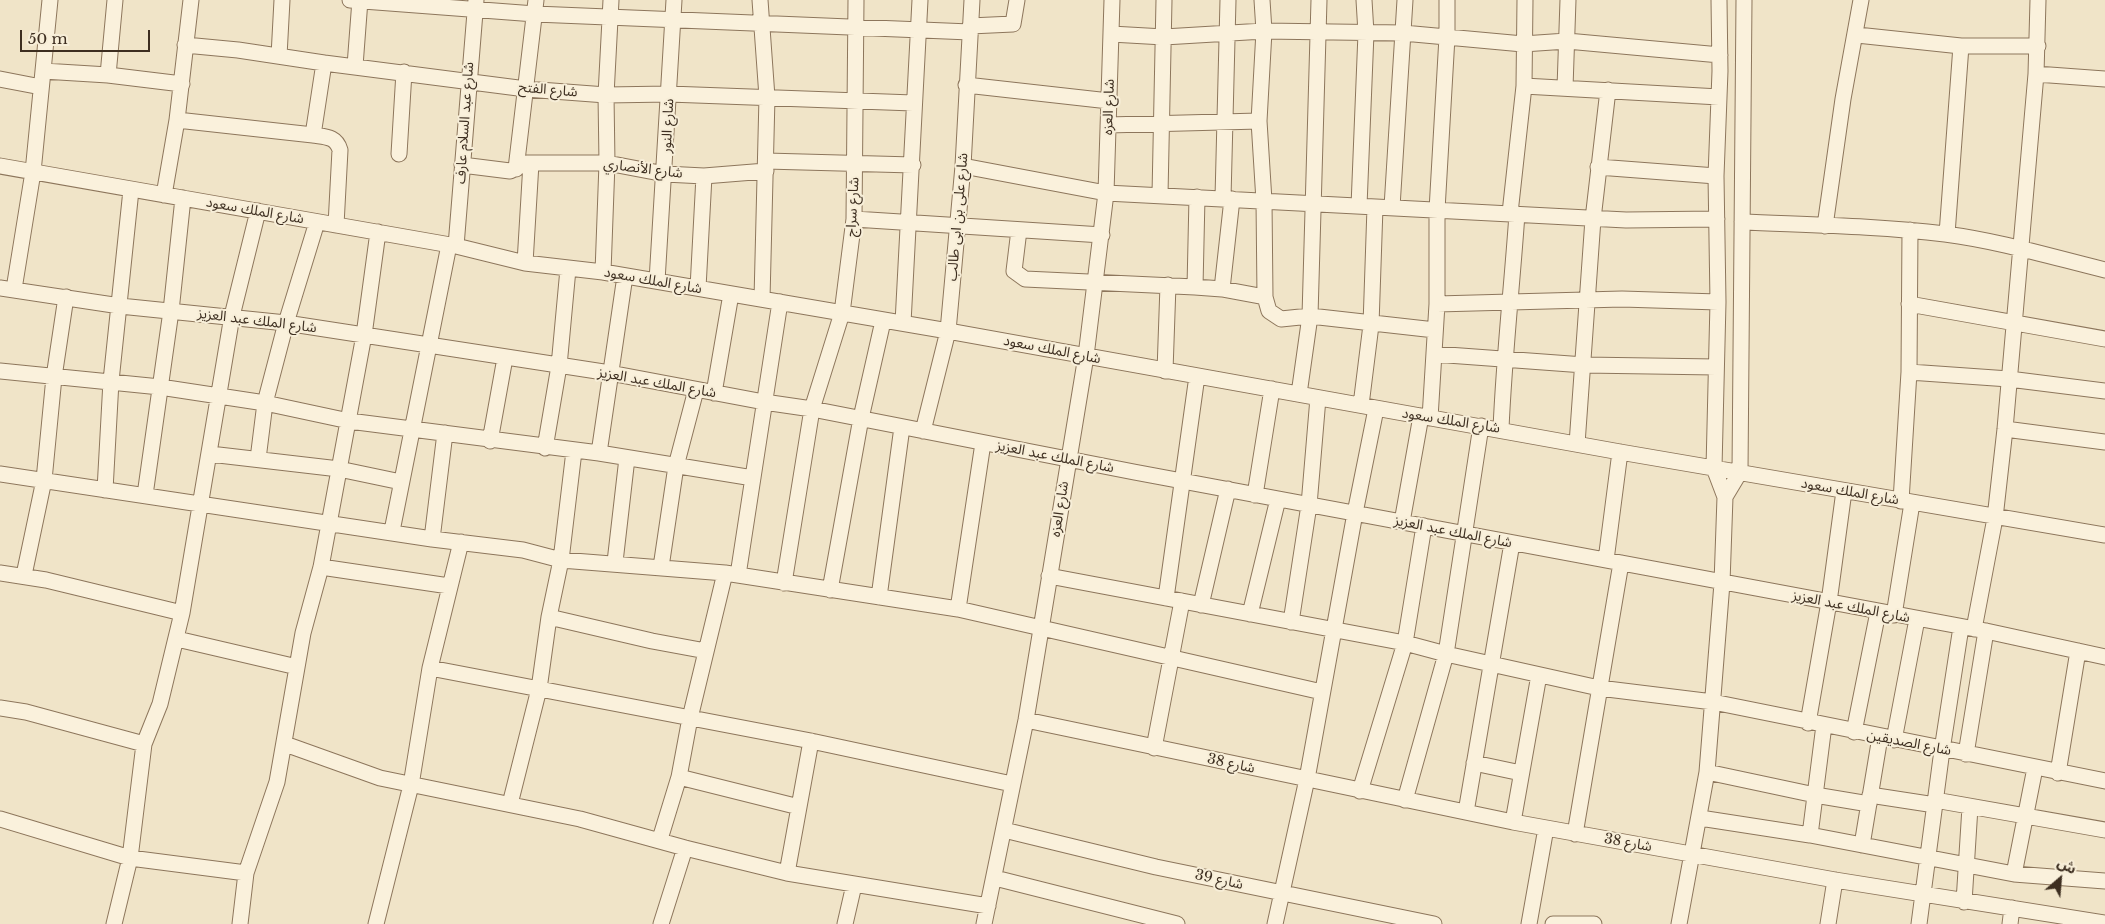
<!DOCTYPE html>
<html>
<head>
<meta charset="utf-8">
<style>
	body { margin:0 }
	#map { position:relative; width:2105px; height:924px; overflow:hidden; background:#f0e4c8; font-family:"Libre Baskerville","Noto Sans Arabic",serif }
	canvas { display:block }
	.north { position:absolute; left:2035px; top:854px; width:50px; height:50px; -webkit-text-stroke:4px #f7eed8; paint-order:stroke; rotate:27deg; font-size:14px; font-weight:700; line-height:20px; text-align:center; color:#3d2e20 }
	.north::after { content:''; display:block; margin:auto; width:18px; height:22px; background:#3d2e20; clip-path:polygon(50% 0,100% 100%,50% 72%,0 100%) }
	.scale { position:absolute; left:20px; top:30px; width:130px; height:22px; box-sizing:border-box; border:2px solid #3d2e20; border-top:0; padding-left:6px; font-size:15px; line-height:18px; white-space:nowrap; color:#3d2e20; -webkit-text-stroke:4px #f7eed8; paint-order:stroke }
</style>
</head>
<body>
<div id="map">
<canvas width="2105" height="924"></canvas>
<div class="north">ش</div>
<div class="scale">50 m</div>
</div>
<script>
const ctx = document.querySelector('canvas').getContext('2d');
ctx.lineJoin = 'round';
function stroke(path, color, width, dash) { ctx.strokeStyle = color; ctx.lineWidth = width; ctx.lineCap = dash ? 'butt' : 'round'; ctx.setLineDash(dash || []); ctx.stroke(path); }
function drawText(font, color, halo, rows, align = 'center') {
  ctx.font = font + ' "Libre Baskerville","Noto Sans Arabic",serif'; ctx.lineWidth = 4; ctx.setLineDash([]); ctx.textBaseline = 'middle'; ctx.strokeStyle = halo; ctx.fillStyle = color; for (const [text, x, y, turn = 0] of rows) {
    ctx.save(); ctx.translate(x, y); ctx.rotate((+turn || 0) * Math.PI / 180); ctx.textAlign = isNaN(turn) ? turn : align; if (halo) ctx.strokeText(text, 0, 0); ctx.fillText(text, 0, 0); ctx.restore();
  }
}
const street = new Path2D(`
	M 350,0 L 535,14 L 970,32
	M 760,0 L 767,97 L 762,299
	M 1262,0 L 1264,31 L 1259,121 L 1264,201 L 1265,297 L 1269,311 L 1281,319 L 1310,316 L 1435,330
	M 970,26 L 1013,24 L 1017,0
	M 1111,34 L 1164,37 L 1264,31 L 1403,33 L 1523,44 L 1567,41 L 1720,55
	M 1857,35 L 1961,46 L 2038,46
	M 185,45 L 238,50 L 324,63 L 526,89 L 606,95 L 669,94 L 913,103
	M 279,56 L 282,0
	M 355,66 L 360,0
	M 43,71 L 108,75 L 182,84
	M 2036,74 L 2105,79
	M 108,75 L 115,0
	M 0,79 L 41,87
	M 966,85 L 1109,101
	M 1524,86 L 1719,97
	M 1565,88 L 1568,0
	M 177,120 L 313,135 C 325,137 336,136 340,150 L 336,225
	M 1108,125 L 1259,121
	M 313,135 L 324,63
	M 399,154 L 404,72
	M 766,161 L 913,165
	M 462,165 L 510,171 L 527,163 L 607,163 L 665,174 L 704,176 L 766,171
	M 0,166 L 456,246 L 525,263 L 603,272 L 948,331 L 1620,452 L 2105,535
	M 963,166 L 1106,193 L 1626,220 L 1717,219
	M 1598,167 L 1716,176
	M 516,169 L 536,0
	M 164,195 L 177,120 L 191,0
	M 1160,195 L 1164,0
	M 1223,198 L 1228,0
	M 1359,206 L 1366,33 L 1364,0
	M 1392,207 L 1405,0
	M 1510,213 L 1524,86 L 1525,0
	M 854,219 L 1102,235
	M 1742,222 C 1809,225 1878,226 1945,234 C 1999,241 2052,257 2105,270
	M 1825,226 L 1843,99 L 1861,0
	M 1019,230 L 1014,271 L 1025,279 L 1195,287 L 1222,289 L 1265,297
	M 1947,234 L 1961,46
	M 456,246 L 476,0
	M 525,263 L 531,163
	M 603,272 L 607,163 L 606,95 L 611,0
	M 657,281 L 674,0
	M 1195,287 L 1197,197
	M 0,288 L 120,306 L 286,323 L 610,373 L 764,402 L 812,409 L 1134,472 L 1986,631 L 2105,657
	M 698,288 L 704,176
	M 14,289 L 33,172 L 50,0
	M 1222,289 L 1232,199
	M 1437,304 L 1622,299 L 1718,302
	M 1909,304 L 2105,339
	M 903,323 L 920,0
	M 1434,354 L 1584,365 L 1716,367
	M 0,371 L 160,387 L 265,403 L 349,421 L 599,453 L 753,478
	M 1165,371 L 1168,285
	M 1909,372 L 2009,379 L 2105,391
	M 714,393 L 731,294
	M 1299,394 L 1310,316 L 1319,0
	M 1361,405 L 1371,325 L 1375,207
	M 1430,418 L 1437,304 L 1437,210 L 1447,37 L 1447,0
	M 1501,429 C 1504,357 1512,286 1517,214
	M 2005,429 L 2105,442
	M 923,431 L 948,331 L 963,166 L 972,0
	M 490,441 L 505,358
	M 1577,444 L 1593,219 L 1608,90
	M 545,448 L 559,366 L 568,269
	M 599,453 L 625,276
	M 210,454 L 339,469 L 401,482
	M 258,459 L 265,403 L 286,323 L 317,222
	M 0,474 L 432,539 L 523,550 L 561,560 L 725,573 L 958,609 L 1322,692
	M 105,490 L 111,381 L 131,190
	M 145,495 L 171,311 L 183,198
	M 1255,495 L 1272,389
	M 1725,497 L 1740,472 L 1744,0
	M 1901,501 L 1909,372 L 1910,230
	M 1402,522 L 1421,416
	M 392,531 L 449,245
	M 432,539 L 445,433
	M 1606,560 L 1620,452
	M 615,562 L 627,458
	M 321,567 L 449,586
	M 661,567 L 676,466 L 696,390
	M 0,573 L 46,580 L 182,613
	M 24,575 L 44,480 L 54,377 L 66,297
	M 738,575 L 780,302
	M 1049,576 L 1405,643 L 1446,654 L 1599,688 L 1713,702 L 2105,781
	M 784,583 L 812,409 L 842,313 L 854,219 L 856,0
	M 830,590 L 861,418 L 883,321
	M 879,597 L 902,427
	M 1166,598 L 1197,376
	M 1201,605 L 1228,489
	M 958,609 L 983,443
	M 1250,614 L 1278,499
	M 1894,615 L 1912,503
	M 549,617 L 652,641 L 706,651
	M 1291,622 L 1309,505 L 1318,398
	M 1974,629 L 1995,518 L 2005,429 L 2036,74 L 2038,0
	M 177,639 L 297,667
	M 430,668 L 811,741 L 1012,784
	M 0,708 L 26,712 L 144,744
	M 1026,720 L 1513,822 L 1835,880 L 2105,923
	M 1808,723 L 1829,602 L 1844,491
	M 1854,732 L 1878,612
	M 1894,740 L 1917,619
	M 285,744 L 380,778 L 580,819 L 685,848 L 787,873 L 988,906
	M 1154,748 L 1182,601
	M 1966,754 L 1986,631
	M 1474,763 L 1521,773
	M 1707,772 L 1815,795 L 1869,804
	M 2058,773 L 2078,651
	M 679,777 L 799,807
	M 1360,791 L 1405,643 L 1424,526
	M 1870,795 L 1935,805
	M 1405,800 L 1446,654 L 1481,426
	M 1935,800 L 2105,830
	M 510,804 L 539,689 L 549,617 L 561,560 L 574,451
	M 1466,812 L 1512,543
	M 1700,818 L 1810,835 L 2014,874 L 2105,881
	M 0,819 L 130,858 L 246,873
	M 1513,822 L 1539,675
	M 1004,830 L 1156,867 L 1434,924
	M 1575,834 L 1621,563
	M 1810,835 L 1824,725
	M 660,839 L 679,777 L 690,718 L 725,573
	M 1862,845 L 1880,737
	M 787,873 L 811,741
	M 2014,874 L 2035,768
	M 995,878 L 1177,924
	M 1964,902 L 1970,807
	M 114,924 L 130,858 L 144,744 L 160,704 L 182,613 L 232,316 L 258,211
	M 240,924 L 246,873 L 277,782 L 303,633 L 321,567 L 364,335 L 378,232
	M 376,924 L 411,785 L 430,668 L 461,542
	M 661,924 L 685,848
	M 845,924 L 854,885
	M 984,924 L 1026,720 L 1086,356 L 1106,193 L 1112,0
	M 1275,924 L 1307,779 L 1355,513 L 1376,409
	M 1529,924 L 1546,828
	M 1553,924 L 1594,924
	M 1679,924 L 1707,772 L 1722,583 L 1725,497 L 1714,468 L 1718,302 L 1716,176 L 1720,71 L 1719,0
	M 1828,924 L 1835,880
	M 1919,924 L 1942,750 L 1961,627
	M 2010,924 L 2012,908`);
const streetNames = [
	["شارع الفتح",548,90,5],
	["شارع العزه",1109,107,-88],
	["شارع عبد السلام عارف",465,123,-86],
	["شارع النور",668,126,-87],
	["شارع الأنصاري",643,169,7],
	["شارع سراج",853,207,-87],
	["شارع الملك سعود",255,211,10],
	["شارع على بن ابى طالب",958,217,-85],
	["شارع الملك سعود",653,281,10],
	["شارع الملك عبد العزيز",257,321,7],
	["شارع الملك سعود",1052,350,11],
	["شارع الملك عبد العزيز",657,383,10],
	["شارع الملك سعود",1451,421,9],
	["شارع الملك عبد العزيز",1055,457,11],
	["شارع الملك سعود",1850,492,10],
	["شارع العزه",1060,509,-81],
	["شارع الملك عبد العزيز",1453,532,11],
	["شارع الملك عبد العزيز",1851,607,11],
	["شارع الصديقين",1909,743,11],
	["شارع 38",1231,764,12],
	["شارع 38",1628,843,10],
	["شارع 39",1219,880,12]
];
stroke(street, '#8d765c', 17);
stroke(street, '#faf1dc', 15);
drawText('14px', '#3d2e20', '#f7eed8', streetNames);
</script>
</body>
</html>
